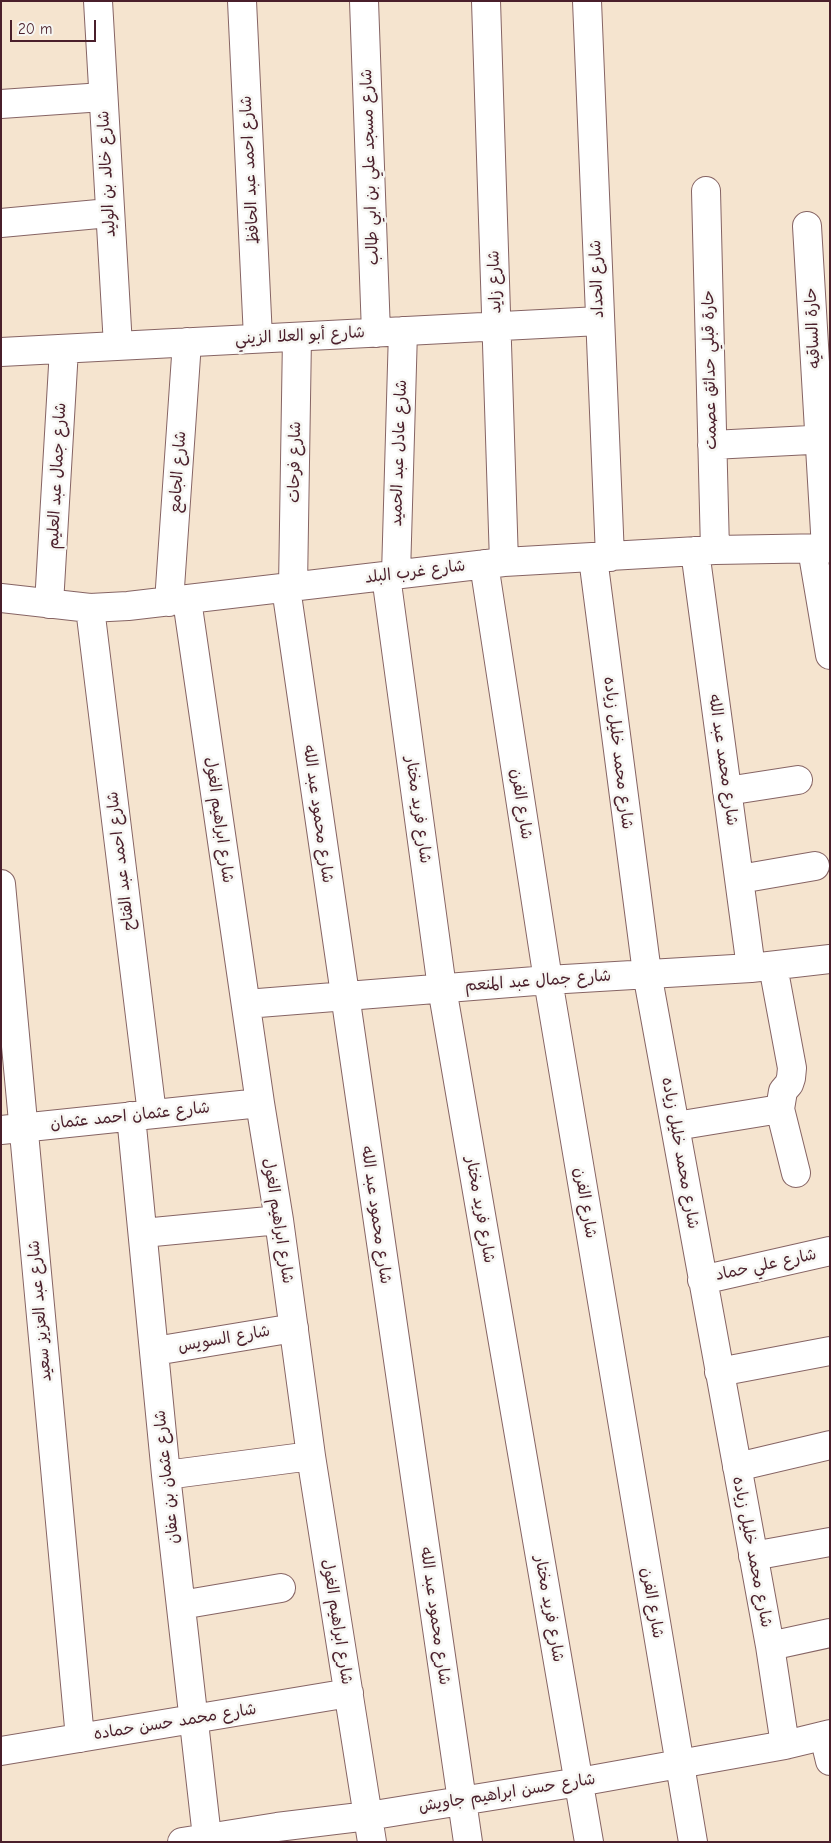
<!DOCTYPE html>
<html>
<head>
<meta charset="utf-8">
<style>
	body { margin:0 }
	#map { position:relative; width:831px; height:1843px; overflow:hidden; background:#f5e4cf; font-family:"Comic Neue",sans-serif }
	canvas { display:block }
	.frame { position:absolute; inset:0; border:2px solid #4a1f2b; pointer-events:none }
	.scale { position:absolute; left:10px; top:20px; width:86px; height:22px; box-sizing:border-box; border:2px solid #4a1f2b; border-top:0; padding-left:6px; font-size:15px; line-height:18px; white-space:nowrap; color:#4a1f2b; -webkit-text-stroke:4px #f6f6f2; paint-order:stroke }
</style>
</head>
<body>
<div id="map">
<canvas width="831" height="1843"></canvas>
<div class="frame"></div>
<div class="scale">20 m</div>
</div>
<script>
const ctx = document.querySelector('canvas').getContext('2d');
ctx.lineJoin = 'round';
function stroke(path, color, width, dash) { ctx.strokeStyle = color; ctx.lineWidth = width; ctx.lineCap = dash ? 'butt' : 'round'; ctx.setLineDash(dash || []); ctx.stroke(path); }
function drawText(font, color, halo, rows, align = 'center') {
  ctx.font = font + ' "Comic Neue","Playpen Sans Arabic",sans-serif'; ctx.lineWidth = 5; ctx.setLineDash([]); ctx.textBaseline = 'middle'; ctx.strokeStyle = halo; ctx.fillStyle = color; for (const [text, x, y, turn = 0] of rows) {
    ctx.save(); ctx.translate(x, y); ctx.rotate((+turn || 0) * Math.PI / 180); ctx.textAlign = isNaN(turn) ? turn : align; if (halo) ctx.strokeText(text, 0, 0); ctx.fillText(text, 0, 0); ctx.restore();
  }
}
const minor = new Path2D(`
	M 98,1 L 118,346
	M 242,1 L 258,338
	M 364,1 L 376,333
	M 486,1 L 504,562
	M 587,1 L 610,557
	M 1,104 L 103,97
	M 706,191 L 715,550
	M 1,223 L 109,213
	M 807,226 L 826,549
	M 1,352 L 599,321
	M 712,445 L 830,439
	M 812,549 L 830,655
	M 695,551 L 751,968
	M 593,558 L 647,973 L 770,1646 L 785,1745
	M 484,564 L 548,980 L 693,1842
	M 396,574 L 403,331
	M 386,576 L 442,988 L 589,1842
	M 293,587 L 297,337
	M 286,588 L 468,1842
	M 1,598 L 90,608 L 128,606 L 504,562 L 715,550 L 830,548
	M 187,600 L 260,1103 L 279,1220 L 311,1456 L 372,1842
	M 169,602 L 187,342
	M 49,604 L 64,349
	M 90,608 L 152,1114
	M 727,791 L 798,780
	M 740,879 L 815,866
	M 1,884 L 80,1738
	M 773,966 L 792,1068 L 791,1078 L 789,1084 L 783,1091 L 780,1109 L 796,1173
	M 246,1004 L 548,980 L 751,968 L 830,959
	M 131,1116 L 166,1475 L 207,1837
	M 676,1126 L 780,1109
	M 1,1130 L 260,1103
	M 143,1233 L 279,1220
	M 702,1280 L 830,1251
	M 155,1351 L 294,1328
	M 719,1372 L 830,1351
	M 737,1467 L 830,1445
	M 166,1475 L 311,1456
	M 753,1556 L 830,1542
	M 181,1605 L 281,1588
	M 770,1646 L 830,1633
	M 824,1736 L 830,1761
	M 1,1751 L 349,1693
	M 182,1842 L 277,1827 L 368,1816 L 579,1782 L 785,1745 L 830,1734`);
const streetNames = [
	["شارع مسجد علي بن ابي طالب",370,167,-92],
	["شارع احمد عبد الحافظ",250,170,-93],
	["شارع خالد بن الوليد",107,174,-93],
	["شارع الحداد",597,279,-92],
	["شارع زايد",495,282,-92],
	["حارة الساقيه",813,328,-93],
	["شارع أبو العلا الزيني",300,336,-3],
	["حارة قبلي حدائق عصمت",710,370,-91],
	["شارع عادل عبد الحميد",399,453,-88],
	["شارع فرحات",295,462,-89],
	["شارع الجامع",178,472,-86],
	["شارع جمال عبد العليم",57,476,-87],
	["شارع غرب البلد",415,572,-7],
	["شارع محمد خليل زياده",618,753,83],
	["شارع محمد عبد الله",723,760,82],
	["شارع الفرن",521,804,81],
	["شارع فريد مختار",418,810,82],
	["شارع محمود عبد الله",318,814,82],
	["شارع ابراهيم الغول",219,820,82],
	["شارع احمد عبد الفتاح",121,861,-97],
	["شارع جمال عبد المنعم",538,981,-4],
	["شارع عثمان احمد عثمان",130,1116,-6],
	["شارع محمد خليل زياده",680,1153,80],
	["شارع الفرن",585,1203,80],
	["شارع فريد مختار",480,1210,80],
	["شارع محمود عبد الله",376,1215,82],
	["شارع ابراهيم الغول",278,1221,81],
	["شارع علي حماد",766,1265,-12],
	["شارع عبد العزيز سعيد",40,1311,-95],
	["شارع السويس",224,1339,-10],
	["شارع عثمان بن عفان",167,1477,-96],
	["شارع محمد خليل زياده",752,1552,79],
	["شارع الفرن",652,1603,80],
	["شارع فريد مختار",549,1609,80],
	["شارع محمود عبد الله",435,1616,82],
	["شارع ابراهيم الغول",337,1622,81],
	["شارع محمد حسن حماده",175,1722,-9],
	["شارع حسن ابراهيم جاويش",507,1793,-9]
];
stroke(minor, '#866464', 30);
stroke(minor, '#fff', 28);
drawText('16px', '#4a1f2b', '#f6f6f2', streetNames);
</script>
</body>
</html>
